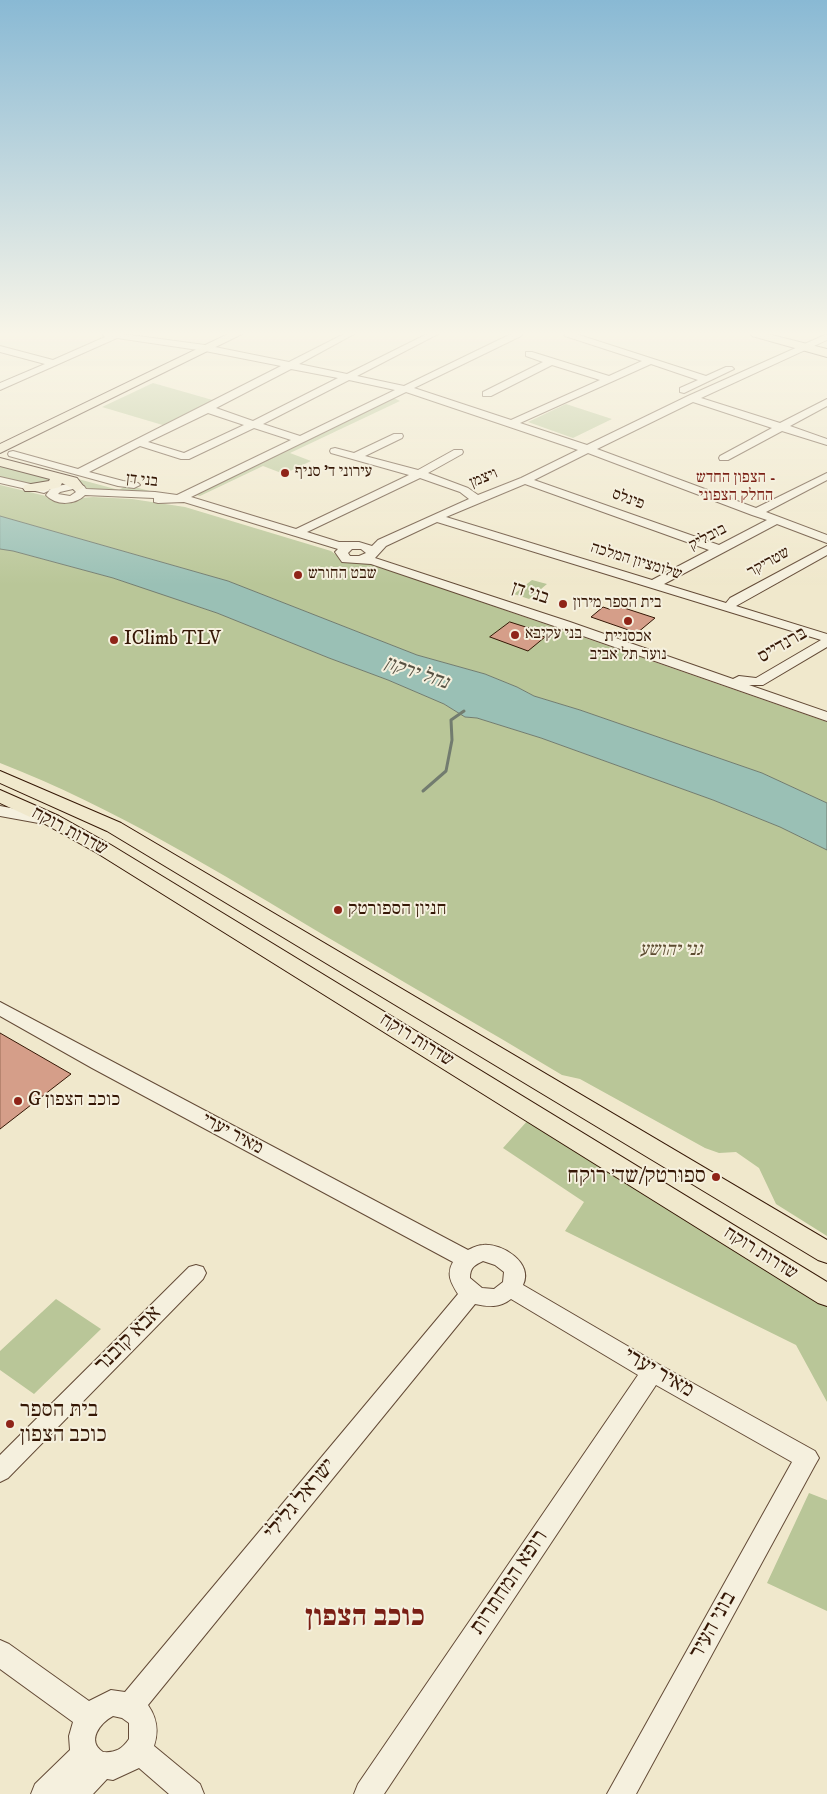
<!DOCTYPE html>
<html>
<head>
<meta charset="utf-8">
<style>
	body { margin:0 }
	canvas { display:block; background:#f0e8cc }
</style>
</head>
<body>
<canvas width="827" height="1794"></canvas>
<script>
const ctx = document.querySelector('canvas').getContext('2d');
ctx.lineJoin = 'round';
function fill(path, color) { ctx.fillStyle = color; ctx.fill(path, 'evenodd'); }
function stroke(path, color, width, dash) { ctx.strokeStyle = color; ctx.lineWidth = width; ctx.lineCap = dash ? 'butt' : 'round'; ctx.setLineDash(dash || []); ctx.stroke(path); }
function drawText(font, color, halo, rows, align = 'center') {
  ctx.font = font + ' "IM FELL DW Pica","Frank Ruhl Libre",serif'; ctx.lineWidth = 4; ctx.setLineDash([]); ctx.textBaseline = 'middle'; ctx.strokeStyle = halo; ctx.fillStyle = color; for (const [text, x, y, turn = 0] of rows) {
    ctx.save(); ctx.translate(x, y); ctx.rotate((+turn || 0) * Math.PI / 180); ctx.textAlign = isNaN(turn) ? turn : align; if (halo) ctx.strokeText(text, 0, 0); ctx.fillText(text, 0, 0); ctx.restore();
  }
}
const green = new Path2D(`
	M 153,383 L 216,401 L 166,426 L 102,407 Z
	M 394,398 L 400,401 L 290,453 L 311,461 L 284,474 L 263,466 L 200,496 L 193,494 Z
	M 566,404 L 612,419 L 573,438 L 528,422 Z
	M 0,464 L 51,479 L 54,482 L 36,486 L 0,479 Z
	M 78,479 L 119,490 L 127,485 L 161,494 L 85,491 Z
	M 0,485 L 46,496 L 56,500 L 93,497 L 132,499 L 185,507 L 331,551 L 343,560 L 372,564 L 827,722 L 827,803 L 762,773 L 580,710 L 534,696 L 517,687 L 485,674 L 417,655 L 228,581 L 0,516 Z
	M 0,549 L 13,551 L 113,578 L 217,613 L 329,658 L 388,680 L 444,704 L 465,717 L 477,718 L 541,738 L 713,800 L 780,827 L 827,850 L 827,1236 L 776,1204 L 759,1168 L 736,1152 L 719,1153 L 705,1148 L 580,1079 L 562,1075 C 484,1028 405,983 327,937 C 220,873 116,808 0,763 Z
	M 532,580 L 547,584 L 529,599 L 514,594 Z
	M 529,1119 L 827,1301 L 827,1402 L 796,1345 L 565,1231 L 584,1202 L 503,1148 Z
	M 56,1299 L 101,1329 L 34,1394 L 0,1370 L 0,1351 Z
	M 809,1493 L 827,1500 L 827,1611 L 767,1583 Z`);
const water = new Path2D(`
	M 0,516 L 228,581 L 417,655 L 485,674 L 517,687 L 534,696 L 580,710 L 762,773 L 827,803 L 827,850 L 780,827 L 713,800 L 541,738 L 477,718 L 465,717 L 444,704 L 388,680 L 329,658 L 217,613 L 113,578 L 13,551 L 0,549 Z`);
const stream = new Path2D(`
	M 423,791 L 446,771 L 452,740 L 451,720 L 464,711`);
const building = new Path2D(`
	M 615,605 L 655,618 L 637,633 L 591,617 L 603,607 L 609,609 Z
	M 510,622 L 532,629 L 529,632 L 545,637 L 528,651 L 490,637 Z
	M 0,1033 L 71,1074 L 0,1129 Z`);
const minor = new Path2D(`
	M 102,334 L 123,334 L 205,345 L 289,362 L 344,334 L 354,334 L 299,364 L 347,374 L 427,334 L 438,334 L 357,376 L 404,386 L 511,334 L 522,334 L 521,336 L 414,388 L 511,420 L 600,380 L 552,365 L 491,396 L 483,396 L 483,392 L 543,362 L 526,356 L 526,352 L 532,352 L 609,376 L 642,361 L 565,336 L 564,334 L 576,334 L 706,376 L 726,367 L 732,367 L 734,369 L 684,393 L 680,392 L 680,388 L 698,380 L 651,364 L 520,423 L 587,445 L 688,396 L 827,334 L 827,340 L 701,398 L 780,423 L 827,399 L 827,406 L 790,426 L 827,439 L 827,445 L 782,431 L 728,460 L 720,460 L 719,458 L 720,456 L 772,428 L 693,402 L 597,449 L 756,508 L 827,473 L 827,480 L 766,512 L 827,535 L 827,543 L 777,524 L 664,584 L 726,603 L 730,598 L 827,546 L 827,555 L 736,606 L 827,634 L 827,647 L 763,685 L 749,685 L 827,712 L 827,721 L 560,628 L 371,564 L 342,562 L 335,552 L 338,549 L 184,502 L 158,503 L 154,502 L 154,498 L 85,495 C 75,505 56,506 46,495 L 52,487 L 74,483 L 84,486 L 86,489 L 155,492 L 177,495 L 291,440 L 254,428 L 189,459 L 181,459 L 140,446 L 89,472 L 123,481 L 138,483 L 140,485 L 134,488 L 118,486 L 9,456 L 8,454 L 9,452 L 13,451 L 78,469 L 281,366 L 205,351 L 117,338 L 0,390 L 0,383 L 45,364 L 0,352 L 0,346 L 53,360 L 105,337 ZM 291,369 L 338,378 L 253,421 L 216,408 ZM 349,380 L 395,390 L 300,436 L 263,424 ZM 406,392 L 578,450 L 521,478 L 478,495 L 468,488 L 428,473 L 462,454 L 463,452 L 462,450 L 454,450 L 418,470 L 365,456 L 402,438 L 403,436 L 402,434 L 394,434 L 354,453 L 335,448 L 331,449 L 330,451 L 331,453 L 409,475 L 296,529 L 191,497 ZM 208,413 L 244,425 L 184,453 L 148,442 ZM 588,453 L 752,515 L 767,520 L 719,545 L 534,480 ZM 420,478 L 460,492 L 469,499 L 378,540 L 372,546 L 359,542 L 339,542 L 307,532 ZM 525,484 L 709,550 L 652,580 L 446,517 ZM 73,489 L 76,492 L 70,496 L 58,494 L 60,492 ZM 437,522 L 821,640 L 756,678 L 739,676 L 733,679 L 570,622 L 375,558 L 386,546 ZM 352,549 L 361,549 L 366,553 L 359,556 L 350,556 L 348,553 Z
	M 0,477 L 48,488 L 50,490 L 44,493 L 0,483 Z
	M 0,806 L 44,814 L 49,816 L 52,819 L 49,822 L 44,824 L 0,816 Z
	M 0,1002 L 468,1250 C 472,1248 478,1245 483,1245 C 502,1243 534,1263 523,1285 L 660,1365 L 815,1451 L 819,1458 L 815,1465 L 636,1794 L 607,1794 L 792,1462 L 656,1385 L 384,1794 L 354,1794 L 358,1784 L 638,1375 L 511,1299 C 500,1308 488,1307 475,1304 L 148,1705 C 157,1718 159,1731 154,1746 L 200,1784 L 204,1794 L 169,1794 L 139,1768 L 113,1780 L 107,1779 L 93,1794 L 31,1794 L 35,1784 L 70,1750 L 69,1736 L 73,1722 L 0,1669 L 0,1640 L 9,1644 L 89,1701 L 111,1690 L 125,1692 L 458,1294 C 451,1283 446,1274 453,1262 L 92,1068 L 0,1016 ZM 483,1261 L 495,1265 L 504,1272 L 503,1282 L 494,1289 L 482,1288 L 470,1278 C 470,1267 475,1265 483,1261 ZM 113,1716 L 122,1718 L 129,1723 L 129,1739 C 122,1749 116,1753 103,1752 C 86,1741 100,1723 113,1716 Z
	M 196,1265 L 203,1267 L 206,1273 L 203,1279 L 8,1478 L 0,1482 L 0,1455 L 189,1267 Z`);
const major = new Path2D(`
	M 228,334 L 242,334 L 0,453 L 0,444 Z
	M 751,334 L 768,334 L 827,349 L 827,357 L 752,336 Z
	M 0,458 L 77,478 L 84,487 L 77,491 L 62,483 L 60,487 L 43,491 L 25,491 L 23,488 L 25,485 L 49,481 L 50,479 L 0,466 Z
	M 0,771 L 121,823 L 827,1240 L 827,1263 L 818,1260 L 107,831 L 0,783 Z
	M 0,790 L 59,816 L 111,845 L 827,1282 L 827,1306 L 818,1303 L 97,853 L 45,824 L 0,803 Z`);
const markers = [
	[285,473,5,"#8f2418"],
	[298,575,5,"#8f2418"],
	[563,604,5,"#8f2418"],
	[628,621,5,"#8f2418"],
	[515,635,5,"#8f2418"],
	[114,640,5,"#8f2418"],
	[338,910,5,"#8f2418"],
	[18,1101,5,"#8f2418"],
	[716,1177,5,"#8f2418"],
	[10,1424,5,"#8f2418"]
];
const farPoinames = [
	["עירוני ד' סניף",295,473],
	["שבט החורש",308,575],
	["בית הספר מירון",573,604],
	["בני עקיבא",525,635],
	["אכסניית",628,638,"center"],
	["נוער תל אביב",628,656,"center"]
];
const farStreetnames = [
	["ויצמן",484,479,-22],
	["בני דן",142,481,6],
	["פינלס",628,500,20],
	["בובליק",708,538,-28],
	["שלומציון המלכה",636,562,17],
	["שטריקר",769,563,-29]
];
const farNeighbourhoodnames = [
	["הצפון החדש -",736,479],
	["החלק הצפוני",736,497]
];
const streetNames = [
	["בני דן",530,594,18],
	["ברנדייס",783,646,-30],
	["שדרות רוקח",69,832,28],
	["שדרות רוקח",416,1041,32],
	["מאיר יערי",232,1135,28],
	["שדרות רוקח",760,1254,32]
];
const poiNames = [
	["IClimb TLV",124,640],
	["חניון הספורטק",348,910],
	["G כוכב הצפון",28,1101]
];
const parkNames = [
	["גני יהושע",671,951]
];
const waterNames = [
	["נחל ירקון",416,674,19]
];
const nearPoinames = [
	["ספורטק/שד׳ רוקח",706,1177],
	["בית הספר",20,1411,"left"],
	["כוכב הצפון",20,1436,"left"]
];
const nearStreetnames = [
	["אבא קובנר",129,1340,-45],
	["מאיר יערי",658,1374,30],
	["ישראל גלילי",301,1500,-50],
	["רופא המחתרות",510,1583,-56],
	["בוני העיר",714,1626,-61]
];
const nearDistrictnames = [
	["כוכב הצפון",365,1619]
];
fill(green, '#b9c698');
fill(water, '#9ac0b5');
stroke(water, '#727c6f', 1);
stroke(stream, '#727c6f', 3);
fill(building, '#d59e89');
stroke(building, '#351705', 1);
stroke(minor, '#644b37', 2);
stroke(major, '#351705', 2);
fill(minor, '#f5f0de');
fill(major, '#f0e8cc');
const sky = ctx.createLinearGradient(0, 0, 0, 585);
sky.addColorStop(0, '#89b9d4');
sky.addColorStop(0.57, '#f8f5e8');
sky.addColorStop(1, '#f8f5e800');
ctx.fillStyle = sky;
ctx.fillRect(0, 0, 827, 585);
for (const [x, y, r, color] of markers) { const dot = new Path2D(); dot.arc(x, y, r, 0, 2 * Math.PI); ctx.fillStyle = color; ctx.fill(dot); stroke(dot, '#f5f0de', 2); }
drawText('16px', '#351705', '#f5f0de', farPoinames, 'left');
drawText('16px', '#351705', '#f5f0de', farStreetnames);
drawText('16px', '#7a1f14', '#f5f0de', farNeighbourhoodnames);
drawText('19px', '#351705', '#f5f0de', streetNames);
drawText('19px', '#351705', '#f5f0de', poiNames, 'left');
drawText('italic 19px', '#5d4c31', '#f5f0de', parkNames);
drawText('italic 20px', '#585243', '#f5f0de', waterNames);
drawText('22px', '#351705', '#f5f0de', nearPoinames, 'right');
drawText('22px', '#351705', '#f5f0de', nearStreetnames);
drawText('bold 29px', '#7a1f14', '#f5f0de', nearDistrictnames);
</script>
</body>
</html>
